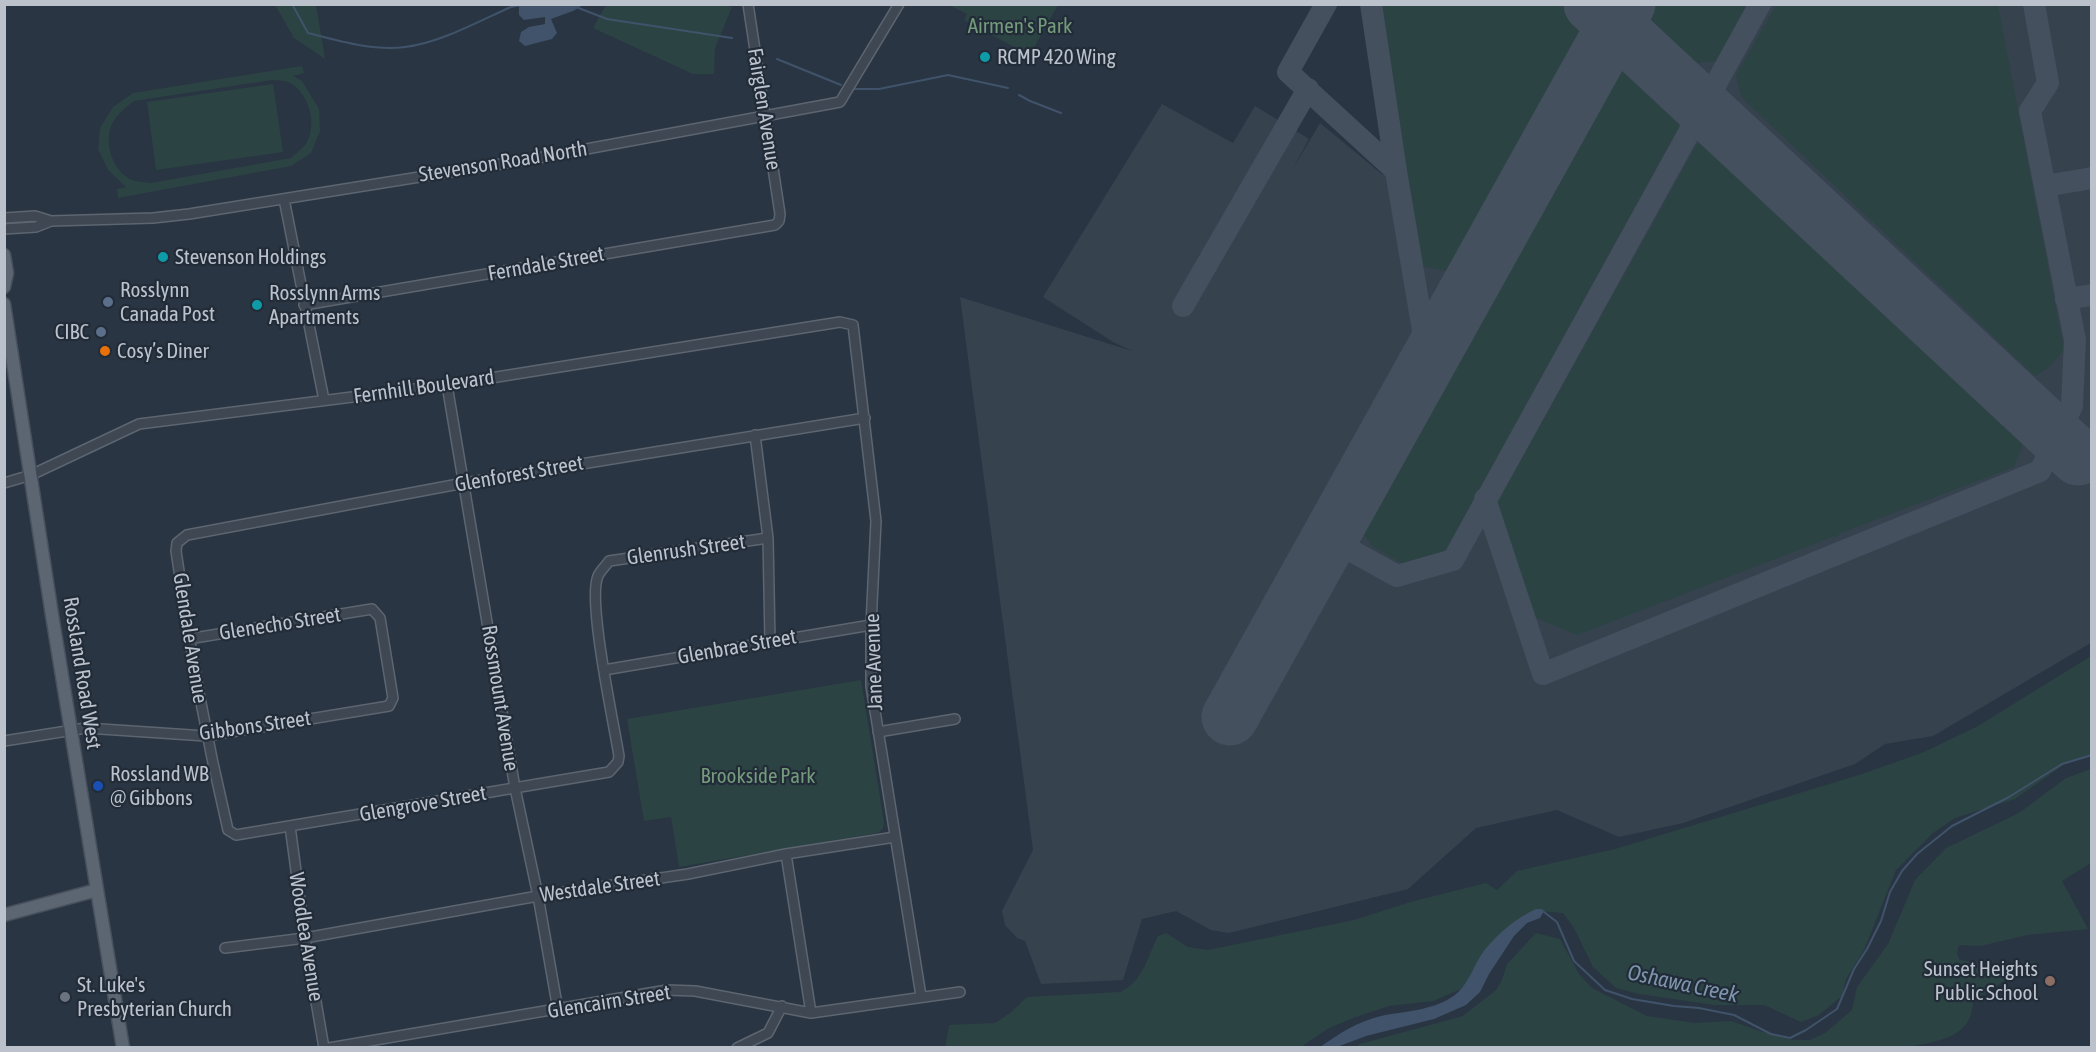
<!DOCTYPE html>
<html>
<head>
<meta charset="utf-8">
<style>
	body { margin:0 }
	#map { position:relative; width:2096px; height:1052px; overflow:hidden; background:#293542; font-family:"Asap Condensed",sans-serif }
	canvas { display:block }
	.frame { position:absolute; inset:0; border:6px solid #bbc2cc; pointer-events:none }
</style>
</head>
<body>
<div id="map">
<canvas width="2096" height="1052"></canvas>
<div class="frame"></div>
</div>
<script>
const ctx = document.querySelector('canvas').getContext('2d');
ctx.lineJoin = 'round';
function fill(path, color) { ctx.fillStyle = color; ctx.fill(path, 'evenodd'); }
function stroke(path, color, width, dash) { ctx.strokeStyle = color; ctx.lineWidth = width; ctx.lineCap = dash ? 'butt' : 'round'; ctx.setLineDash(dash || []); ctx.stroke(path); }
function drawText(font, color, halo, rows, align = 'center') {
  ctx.font = font + ' "Asap Condensed",sans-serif'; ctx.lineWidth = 4.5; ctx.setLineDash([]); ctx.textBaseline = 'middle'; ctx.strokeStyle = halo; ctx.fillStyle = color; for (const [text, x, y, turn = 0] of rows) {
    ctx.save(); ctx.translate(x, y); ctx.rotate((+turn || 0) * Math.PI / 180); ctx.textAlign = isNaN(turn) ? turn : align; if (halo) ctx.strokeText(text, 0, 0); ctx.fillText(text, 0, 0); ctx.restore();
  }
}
const airport = new Path2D(`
	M 1362,5 L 2091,5 L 2091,643 L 1933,736 L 1885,744 L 1855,764 L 1683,823 L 1619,837 L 1557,810 L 1476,828 L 1408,889 L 1229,933 L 1211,930 L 1176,911 L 1142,919 L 1123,980 L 1041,984 L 1025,941 L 1017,938 L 1005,925 L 1002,911 L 1033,850 L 960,297 L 1132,351 L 1113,342 L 1043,297 L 1162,104 L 1233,143 L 1255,106 L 1309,139 L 1291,172 L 1320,123 L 1383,175 L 1395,168 Z`);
const green = new Path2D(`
	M 275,5 L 316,5 L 325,59 L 294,38 Z
	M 723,5 L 732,7 L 715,48 L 714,74 L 693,74 L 593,28 L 606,5 Z
	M 949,5 L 1058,5 L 1032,51 L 1025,53 L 964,20 L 967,14 Z
	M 1375,5 L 1570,5 L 1587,29 L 1572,65 L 1454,272 L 1424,267 L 1395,167 Z
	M 1656,5 L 1656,4 L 1748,5 L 1717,61 L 1696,63 L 1685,56 L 1650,19 Z
	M 1776,5 L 1998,5 L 2064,350 L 2048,368 L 2035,376 L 1741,97 L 1736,75 Z
	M 1633,62 L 1676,99 L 1679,127 L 1446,550 L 1403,564 L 1372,546 L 1360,529 L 1618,65 Z
	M 302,66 L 304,73 L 293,76 L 302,81 L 319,109 L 320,131 L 311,153 L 291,166 L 118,198 L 117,189 L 126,187 L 108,170 L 98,149 L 100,128 L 113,107 L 133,93 ZM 272,80 C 277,81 285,80 290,83 C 310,94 318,127 305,145 C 301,150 295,154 291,158 L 151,183 C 145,182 138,182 132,180 C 115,173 105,148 110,130 C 113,117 124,109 134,101 Z
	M 273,84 L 283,152 L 156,170 L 147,102 Z
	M 1719,141 L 2029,430 L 2014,467 L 1841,533 L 1832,541 L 1835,536 L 1577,635 L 1536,618 L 1496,504 L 1697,144 Z
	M 2091,656 L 2091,756 L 2065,764 L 2015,799 L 1955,818 L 1933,833 L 1896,870 L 1864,950 L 1846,979 L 1842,996 L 1819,1015 L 1801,1022 L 1764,1005 L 1714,1005 L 1639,994 L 1616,988 L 1593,967 L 1574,928 L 1563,913 L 1539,911 L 1510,932 L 1461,989 L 1433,1001 L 1389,1006 L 1353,1018 L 1329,1028 L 1301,1047 L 945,1048 L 949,1025 L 995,1023 L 1010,1013 L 1027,997 L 1120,992 C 1142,983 1148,956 1158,936 L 1166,933 L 1188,947 L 1208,950 L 1354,920 L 1414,901 L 1486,883 L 1497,890 L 1517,871 L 1615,849 L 1862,774 L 1924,752 L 1978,726 Z
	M 861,680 L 884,822 L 883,829 L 877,833 L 679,867 L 671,817 L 644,821 L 627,719 Z
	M 2091,769 L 2091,863 L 2062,881 L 2088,929 L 2027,935 L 1981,946 L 1959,945 L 1957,954 L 1960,960 L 1992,966 L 2036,961 L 1973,1001 C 1972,1041 1934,1041 1903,1048 L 1356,1047 L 1360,1044 L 1463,1016 L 1496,990 L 1502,980 L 1507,964 L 1536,933 L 1560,939 L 1579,974 L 1592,988 L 1647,1016 L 1695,1023 L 1731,1021 L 1760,1031 L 1793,1040 L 1810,1040 L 1825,1033 L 1852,1010 L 1857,987 L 1888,944 L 1915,880 L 1946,848 L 2019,813 L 2066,778 Z`);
const water = new Path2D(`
	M 519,5 L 519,4 L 583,5 L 573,11 L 551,19 L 557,33 L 552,39 L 525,46 L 519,41 L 521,32 L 529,27 L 545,24 L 545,17 L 524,20 L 519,15 Z
	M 1536,909 L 1542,909 L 1544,911 L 1540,918 L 1527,923 L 1514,936 L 1489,974 L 1480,992 L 1466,1005 L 1434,1019 L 1366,1036 L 1337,1047 L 1320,1047 C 1338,1034 1359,1021 1381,1016 C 1404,1011 1431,1011 1452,997 C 1467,988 1473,967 1483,952 C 1496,935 1516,918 1536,909 Z`);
const stream = new Path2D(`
	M 292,4 L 308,33 C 339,41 373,51 405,47 C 440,43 479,21 511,7 L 521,5
	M 576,7 L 607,19 L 732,38
	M 777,59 L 841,85
	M 852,89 L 879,89 L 948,75 L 1008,88
	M 1019,95 L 1030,101 L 1061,113
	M 1544,912 L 1557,922 L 1574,961 L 1605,990 L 1632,999 L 1674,1006 L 1699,1008 L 1734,1015 L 1771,1034 L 1790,1038 L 1806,1030 L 1837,1009 L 1854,969 L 1867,949 L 1881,921 L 1890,892 L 1902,871 L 1917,854 L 1952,826 L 2009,797 L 2062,764 L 2092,755`);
const taxiway = new Path2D(`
	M 1326,4 L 1288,72 L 1396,171
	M 1371,4 L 1396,171 L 1428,360
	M 2045,186 L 2092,178
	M 2066,299 L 2092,295
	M 1183,306 L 1308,89
	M 1485,499 L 1543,674 L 2040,471 L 2072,406 L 2075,340 L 2030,111 L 2048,83 L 2034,4
	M 1333,530 L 1350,550 L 1397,576 L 1453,560 L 1760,4`);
const runway = new Path2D(`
	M 1592,4 L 2078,457
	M 1230,717 L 1627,4`);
const minor = new Path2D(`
	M 284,199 L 324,400
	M 4,218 L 35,216 L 51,221
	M 4,229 L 36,227 L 51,221 L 153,218 L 189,214 L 538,158 L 840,102 L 899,4
	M 304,305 L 775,225 L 779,221 L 780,214 L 748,4
	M 447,385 L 515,788 L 538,896 L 558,1010
	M 755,435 L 768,538 L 770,641
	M 4,483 L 31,475 L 139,424 L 447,385 L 840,322 L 853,325 L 876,521 L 871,625 L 871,686 L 921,996
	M 768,538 L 609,561 C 606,566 600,571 598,576 C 587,600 614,724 619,756 L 618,762 L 609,772 L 236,835 L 228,830 C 206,737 189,645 176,551 L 177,543 L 187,535 L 464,483 L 865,418
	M 604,670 L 871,625
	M 878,732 L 955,719
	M 4,741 L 86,728 L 206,736 L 389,706 L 393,698 L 380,618 L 372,609 L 188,639
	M 290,826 L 305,938 L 324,1048
	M 786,854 L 811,1013
	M 225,948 L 305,938 L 538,896 L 688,874 L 786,854 L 895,837
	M 329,1048 L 667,990 L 695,991 L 811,1013 L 960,992
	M 737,1048 L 768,1033 L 782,1006`);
const major = new Path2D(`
	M 4,255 L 7,273 L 4,287
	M 4,304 L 52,615 L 123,1048
	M 4,915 L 97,890`);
const markers = [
	[985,57,6,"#0f9aa8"],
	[163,257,6,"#0f9aa8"],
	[108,302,6,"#5c6f8a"],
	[257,305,6,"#0f9aa8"],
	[101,332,6,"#5c6f8a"],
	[105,351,6,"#e8710a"],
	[98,786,6,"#1a4fb4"],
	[2050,981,6,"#8d6e63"],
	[65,997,6,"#6b7280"]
];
const parkNames = [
	["Airmen's Park",1020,26],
	["Brookside Park",758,776]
];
const poiNames = [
	["RCMP 420 Wing",997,57],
	["Stevenson Holdings",175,257],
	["Rosslynn",120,290],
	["Canada Post",120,314],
	["Rosslynn Arms",269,293],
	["Apartments",269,317],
	["CIBC",89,332,"right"],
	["Cosy’s Diner",117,351],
	["Rossland WB",110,774],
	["@ Gibbons",110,798],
	["Sunset Heights",2038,969,"right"],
	["Public School",2038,993,"right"],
	["St. Luke's",77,985],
	["Presbyterian Church",77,1009]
];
const streetNames = [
	["Fairglen Avenue",764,109,81],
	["Stevenson Road North",503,162,-9],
	["Ferndale Street",546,264,-10],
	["Fernhill Boulevard",424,387,-8],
	["Glenforest Street",519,474,-10],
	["Glenrush Street",686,550,-8],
	["Glenecho Street",280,624,-9],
	["Glendale Avenue",190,638,81],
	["Glenbrae Street",737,647,-10],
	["Jane Avenue",874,662,-92],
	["Rossland Road West",82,673,81],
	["Rossmount Avenue",500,698,81],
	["Gibbons Street",255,726,-8],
	["Glengrove Street",423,804,-10],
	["Westdale Street",600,887,-8],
	["Woodlea Avenue",306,937,81],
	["Glencairn Street",609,1002,-9]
];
const waterNames = [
	["Oshawa Creek",1683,984,12]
];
fill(airport, '#37424f');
fill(green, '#2c4344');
fill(water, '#40536a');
stroke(stream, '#40536a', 2);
stroke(taxiway, '#44505e', 22);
stroke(runway, '#44505e', 57);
stroke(minor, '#5c6570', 12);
stroke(major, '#47505c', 15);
stroke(minor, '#3e4752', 9);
stroke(major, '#5c6672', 12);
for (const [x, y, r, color] of markers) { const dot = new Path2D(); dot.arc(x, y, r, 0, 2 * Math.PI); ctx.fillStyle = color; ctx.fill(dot); stroke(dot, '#222c38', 2); }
drawText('21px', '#749b7b', '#222c38', parkNames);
drawText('21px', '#bbc2cc', '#222c38', poiNames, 'left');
drawText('21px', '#bbc2cc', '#222c38', streetNames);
drawText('italic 22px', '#7e94ac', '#222c38', waterNames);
</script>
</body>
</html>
